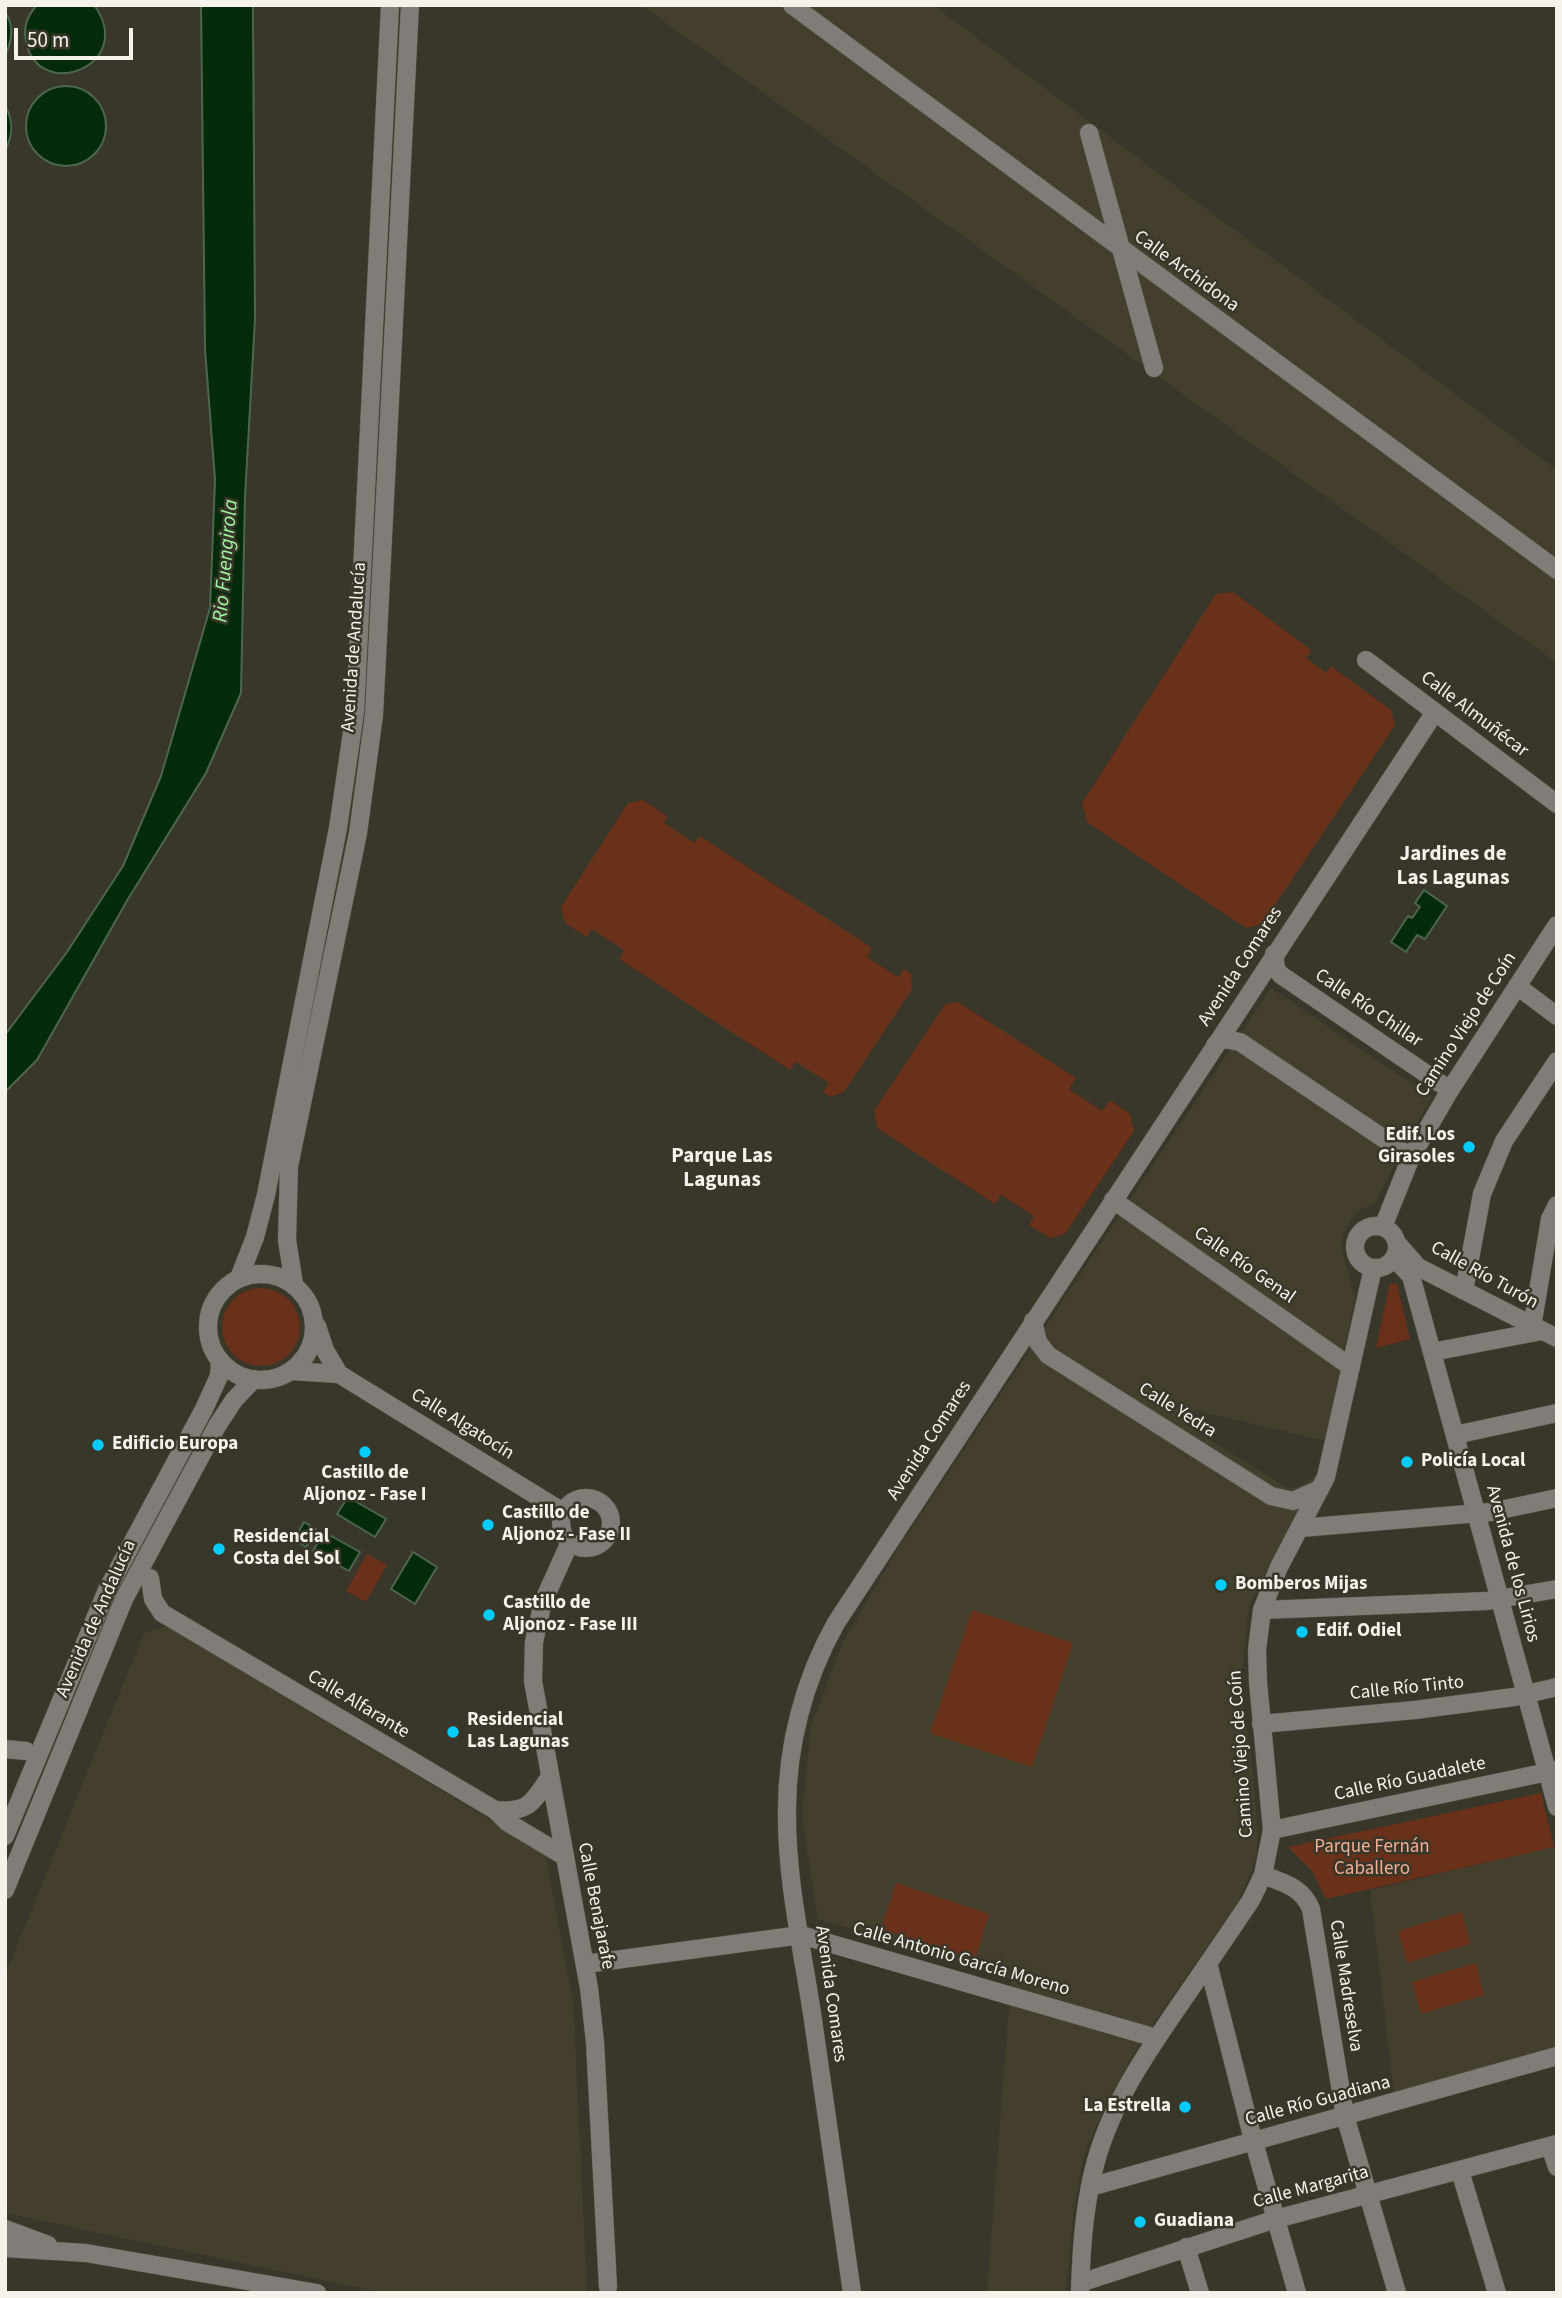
<!DOCTYPE html>
<html>
<head>
<meta charset="utf-8">
<style>
	body { margin:0 }
	#map { position:relative; width:1562px; height:2298px; overflow:hidden; background:#39362a; font-family:"Source Sans 3",sans-serif }
	canvas { display:block }
	.frame { position:absolute; inset:0; border:7px solid #f4f2eb; pointer-events:none }
	.scale { position:absolute; left:14px; top:28px; width:119px; height:32px; box-sizing:border-box; border:4px solid #f4f2eb; border-top:0; padding-left:9px; font-size:21px; line-height:24px; white-space:nowrap; color:#f4f2eb; -webkit-text-stroke:5px #39362a; paint-order:stroke }
</style>
</head>
<body>
<div id="map">
<canvas width="1562" height="2298"></canvas>
<div class="frame"></div>
<div class="scale">50 m</div>
</div>
<script>
const ctx = document.querySelector('canvas').getContext('2d');
ctx.lineJoin = 'round';
function fill(path, color) { ctx.fillStyle = color; ctx.fill(path, 'evenodd'); }
function stroke(path, color, width, dash) { ctx.strokeStyle = color; ctx.lineWidth = width; ctx.lineCap = dash ? 'butt' : 'round'; ctx.setLineDash(dash || []); ctx.stroke(path); }
function drawText(font, color, halo, rows, align = 'center') {
  ctx.font = font + ' "Source Sans 3",sans-serif'; ctx.lineWidth = 5; ctx.setLineDash([]); ctx.textBaseline = 'middle'; ctx.strokeStyle = halo; ctx.fillStyle = color; for (const [text, x, y, turn = 0] of rows) {
    ctx.save(); ctx.translate(x, y); ctx.rotate((+turn || 0) * Math.PI / 180); ctx.textAlign = isNaN(turn) ? turn : align; if (halo) ctx.strokeText(text, 0, 0); ctx.fillText(text, 0, 0); ctx.restore();
  }
}
const built = new Path2D(`
	M 641,5 L 933,5 L 1557,470 L 1557,663 Z
	M 1271,988 L 1432,1097 L 1395,1163 L 1375,1204 L 1361,1209 L 1352,1218 L 1345,1231 L 1341,1246 L 1355,1298 L 1325,1441 L 1194,1410 L 1185,1424 L 1285,1487 L 1297,1488 L 1316,1475 L 1249,1606 L 1241,1683 L 1254,1783 L 1258,1838 L 1256,1859 L 1238,1902 L 1136,2049 L 1095,2128 L 1083,2160 L 1074,2207 L 1066,2293 L 987,2293 L 1011,1979 L 818,1919 L 802,1819 L 811,1726 L 843,1642 L 897,1550 Z
	M 167,1626 L 545,1853 L 573,2001 L 587,2288 L 584,2293 L 384,2293 L 9,2214 L 5,2211 L 5,1975 L 144,1633 Z
	M 1554,1847 L 1557,1856 L 1557,2046 L 1394,2093 L 1370,1890 Z`);
const green = new Path2D(`
	M 1233,592 L 1311,650 L 1306,658 L 1326,673 L 1331,666 L 1391,710 L 1395,725 L 1262,924 L 1246,928 L 1087,822 L 1082,803 L 1216,594 Z
	M 643,800 L 667,816 L 664,823 L 694,843 L 700,836 L 872,948 L 867,957 L 898,977 L 904,969 L 911,974 L 912,989 L 844,1092 L 830,1097 L 823,1092 L 829,1083 L 796,1062 L 790,1070 L 619,959 L 624,950 L 592,929 L 586,937 L 565,923 L 561,907 L 628,803 Z
	M 958,1002 L 1076,1078 L 1069,1089 L 1102,1111 L 1110,1100 L 1130,1114 L 1134,1131 L 1065,1234 L 1050,1238 L 1029,1225 L 1034,1216 L 1001,1195 L 995,1204 L 877,1128 L 874,1111 L 945,1004 Z
	M 1390,1283 L 1397,1284 L 1410,1339 L 1376,1348 Z
	M222 1327a39 39 0 1 1 78 0a39 39 0 1 1-78 0Z
	M 367,1554 L 387,1565 L 366,1602 L 346,1591 Z
	M 972,1610 L 1073,1643 L 1032,1767 L 930,1733 Z
	M 1541,1793 L 1554,1847 L 1326,1899 L 1312,1871 L 1288,1847 Z
	M 896,1883 L 989,1914 L 975,1960 L 881,1929 Z
	M 1462,1912 L 1470,1944 L 1407,1963 L 1398,1931 Z
	M 1476,1963 L 1484,1995 L 1421,2014 L 1412,1982 Z`);
const water = new Path2D(`
	M 37,5 L 94,5 C 138,65 38,104 26,41 C 23,28 28,15 37,5 Z
	M 201,5 L 253,5 L 253,14 L 255,319 L 245,497 L 241,693 L 206,773 L 128,899 L 37,1060 L 5,1092 L 5,1035 L 67,952 L 123,866 L 161,776 L 210,608 L 215,480 L 205,349 Z
	M 5,12 C 15,26 12,41 5,56 Z
	M26 126a40 40 0 1 1 80 0a40 40 0 1 1-80 0Z
	M 5,106 C 14,121 13,135 5,151 Z
	M 1424,890 L 1447,906 L 1425,939 L 1417,935 L 1406,952 L 1391,942 L 1408,916 L 1412,918 L 1420,907 L 1415,903 Z
	M 348,1497 L 386,1519 L 375,1537 L 337,1514 Z
	M 304,1522 L 316,1529 L 306,1547 L 294,1540 Z
	M 324,1532 L 360,1552 L 349,1571 L 313,1551 Z
	M 413,1552 L 437,1567 L 415,1604 L 391,1589 Z`);
const minor = new Path2D(`
	M 792,5 L 1557,570
	M 1089,133 L 1154,368
	M 1366,660 L 1557,804
	M 1274,954 L 1276,969 L 1281,975 L 1450,1090
	M 1517,986 L 1557,1016
	M 1215,1045 L 1223,1039 L 1240,1042 L 1411,1157
	M 1113,1200 L 1351,1367
	M1355 1247a21 21 0 1 1 42 0a21 21 0 1 1-42 0Z
	M 1383,1227 L 1411,1157 L 1450,1090 L 1557,925
	M 1397,1243 L 1418,1267 L 1557,1338
	M 1394,1258 L 1411,1276 L 1557,1807
	M208 1327a53 53 0 1 1 106 0a53 53 0 1 1-106 0Z
	M 239,1278 L 255,1237 L 266,1195 L 338,828 L 355,712 L 390,5
	M 294,1284 L 287,1240 L 289,1166 L 358,833 L 374,715 L 410,5
	M 1464,1291 L 1482,1194 L 1504,1141 L 1557,1061
	M 1033,1321 L 1038,1342 L 1048,1355 L 1271,1496 L 1293,1501 L 1320,1489
	M 1532,1327 L 1550,1219 L 1557,1205
	M 1432,1352 L 1542,1331
	M 291,1371 L 339,1374 L 325,1350 L 317,1326
	M 339,1374 L 563,1512
	M 1455,1435 L 1557,1413
	M561 1523a25 25 0 1 1 50 0a25 25 0 1 1-50 0Z
	M 1300,1528 L 1491,1512 L 1557,1498
	M 570,1542 L 543,1602 L 534,1642 L 533,1681 L 589,1988 L 595,2042 L 608,2287
	M 150,1578 L 153,1599 L 162,1613 L 495,1810 L 507,1822 L 564,1856
	M 1262,1610 L 1487,1601 L 1557,1589
	M 1261,1724 L 1415,1710 L 1514,1697 L 1557,1687
	M 5,1749 L 26,1751
	M 495,1810 C 527,1813 532,1804 549,1778
	M 1272,1830 L 1557,1770
	M 5,1836 L 107,1590 L 204,1409 L 219,1376 L 220,1362
	M 1263,1875 C 1284,1883 1302,1887 1311,1909 L 1345,2116 L 1397,2293
	M 5,1890 L 124,1599 L 217,1426 L 234,1400 L 254,1379
	M 1208,1963 L 1251,2132 L 1297,2293
	M 585,1964 L 801,1935 L 1156,2038
	M 1550,2146 L 1557,2167
	M 1460,2171 L 1497,2293
	M 1090,2187 L 1557,2056
	M 5,2229 L 48,2245
	M 1186,2247 L 1200,2293
	M 5,2248 L 86,2253 L 317,2293
	M 1080,2283 L 1276,2219 L 1557,2144
	M 852,2293 C 839,2202 826,2111 813,2020 C 803,1952 786,1880 787,1810 C 787,1745 804,1680 836,1623 L 1435,712
	M 1080,2293 C 1081,2249 1084,2203 1096,2161 C 1113,2100 1149,2049 1185,1997 C 1207,1965 1229,1933 1251,1900 L 1263,1875 L 1272,1830 L 1258,1682 L 1257,1650 L 1262,1610 L 1279,1567 L 1326,1477 L 1373,1268`);
const markers = [
	[1469,1147,7,"#04cbf9"],
	[98,1445,7,"#04cbf9"],
	[365,1452,7,"#04cbf9"],
	[1407,1462,7,"#04cbf9"],
	[488,1525,7,"#04cbf9"],
	[219,1549,7,"#04cbf9"],
	[1221,1585,7,"#04cbf9"],
	[489,1615,7,"#04cbf9"],
	[1302,1632,7,"#04cbf9"],
	[453,1732,7,"#04cbf9"],
	[1185,2107,7,"#04cbf9"],
	[1140,2222,7,"#04cbf9"]
];
const streetNames = [
	["Calle Archidona",1186,272,36],
	["Avenida de Andalucía",355,647,-86],
	["Calle Almuñécar",1474,715,37],
	["Avenida Comares",1241,967,-57],
	["Calle Río Chillar",1368,1009,34],
	["Camino Viejo de Coín",1467,1025,-57],
	["Calle Río Genal",1244,1266,35],
	["Calle Río Turón",1484,1276,29],
	["Calle Yedra",1177,1411,32],
	["Calle Algatocín",462,1425,32],
	["Avenida Comares",930,1441,-57],
	["Avenida de los Lirios",1512,1564,75],
	["Avenida de Andalucía",97,1619,-66],
	["Calle Río Tinto",1407,1689,-6],
	["Calle Alfarante",358,1705,31],
	["Camino Viejo de Coín",1242,1754,-94],
	["Calle Río Guadalete",1410,1780,-12],
	["Calle Benajarafe",595,1906,79],
	["Calle Antonio García Moreno",961,1960,16],
	["Calle Madreselva",1345,1986,81],
	["Avenida Comares",830,1994,82],
	["Calle Río Guadiana",1318,2102,-15],
	["Calle Margarita",1311,2188,-15]
];
const poiNames = [
	["Edif. Los",1455,1136,"right"],
	["Girasoles",1455,1158,"right"],
	["Edificio Europa",112,1445],
	["Policía Local",1421,1462],
	["Castillo de",365,1474,"center"],
	["Aljonoz - Fase I",365,1496,"center"],
	["Castillo de",502,1514],
	["Aljonoz - Fase II",502,1536],
	["Residencial",233,1538],
	["Costa del Sol",233,1560],
	["Bomberos Mijas",1235,1585],
	["Castillo de",503,1604],
	["Aljonoz - Fase III",503,1626],
	["Edif. Odiel",1316,1632],
	["Residencial",467,1721],
	["Las Lagunas",467,1743],
	["La Estrella",1171,2107,"right"],
	["Guadiana",1154,2222]
];
const parkNames = [
	["Parque Fernán",1372,1848],
	["Caballero",1372,1870]
];
const waterNames = [
	["Rio Fuengirola",227,561,-85]
];
const neighbourhoodNames = [
	["Jardines de",1453,855],
	["Las Lagunas",1453,879],
	["Parque Las",722,1157],
	["Lagunas",722,1181]
];
fill(built, '#443f2d');
fill(green, '#693119');
fill(water, '#062b0b');
stroke(water, '#4d674e', 2);
stroke(minor, '#575449', 19);
stroke(minor, '#807c77', 18);
for (const [x, y, r, color] of markers) { const dot = new Path2D(); dot.arc(x, y, r, 0, 2 * Math.PI); ctx.fillStyle = color; ctx.fill(dot); stroke(dot, '#39362a', 2.5); }
drawText('19px', '#f4f2eb', '#39362a', streetNames);
drawText('bold 19px', '#f4f2eb', '#39362a', poiNames, 'left');
drawText('19px', '#f1ad93', '#39362a', parkNames);
drawText('italic 21px', '#9cf7a0', '#39362a', waterNames);
drawText('bold 21px', '#f4f2eb', '#39362a', neighbourhoodNames);
</script>
</body>
</html>
